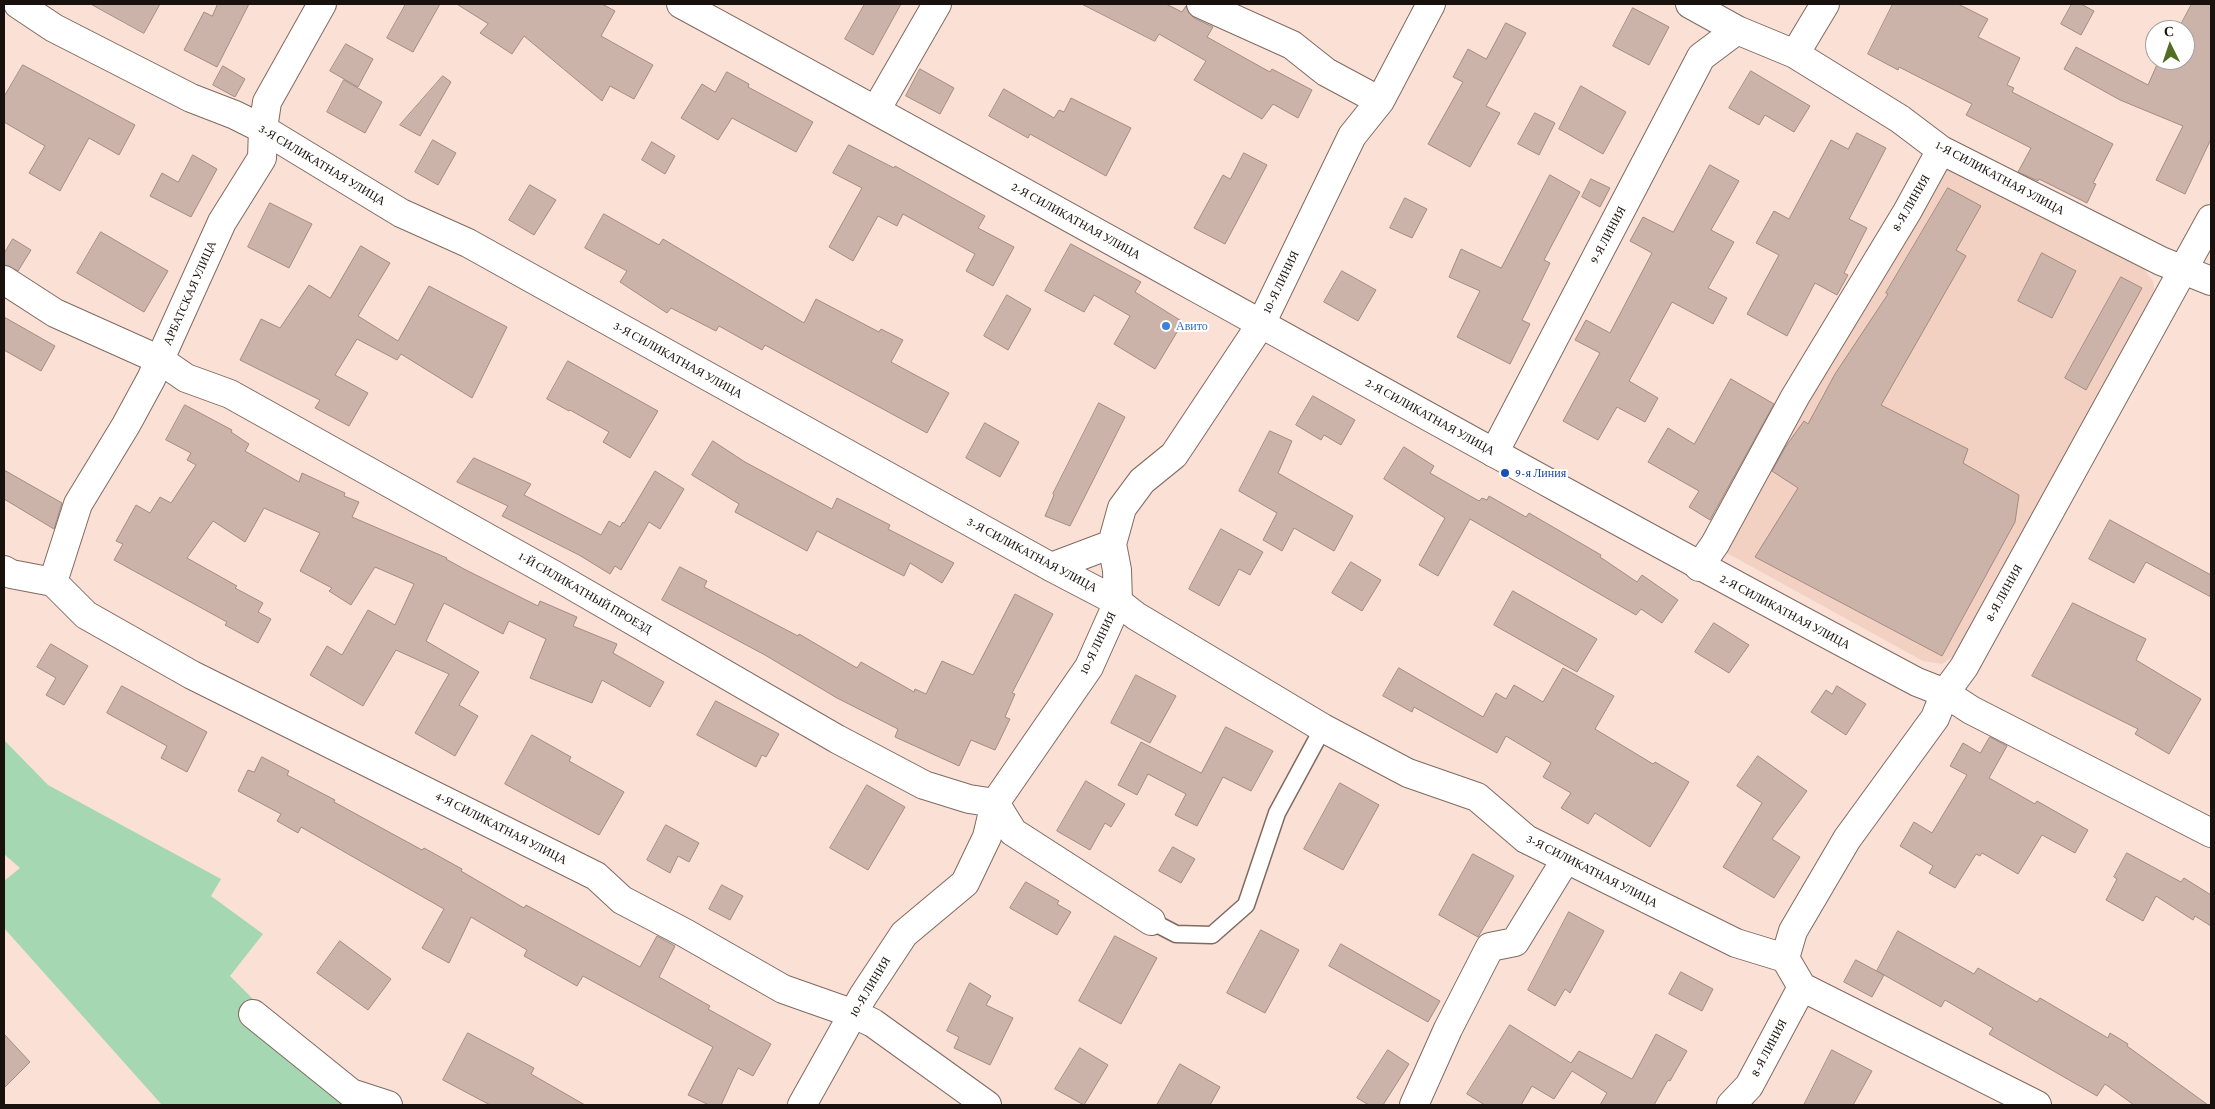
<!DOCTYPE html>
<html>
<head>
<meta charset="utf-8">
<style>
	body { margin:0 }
	#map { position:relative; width:2215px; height:1109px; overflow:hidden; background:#fae0d5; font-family:"Crimson Pro",serif }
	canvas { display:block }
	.frame { position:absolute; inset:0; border:5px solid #19110d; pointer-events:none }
	.north { position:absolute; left:2145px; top:20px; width:50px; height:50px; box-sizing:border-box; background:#fff; border:1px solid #a3a09e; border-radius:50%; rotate:356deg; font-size:14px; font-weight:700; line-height:20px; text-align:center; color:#19110d }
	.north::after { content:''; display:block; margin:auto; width:18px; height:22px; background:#516e22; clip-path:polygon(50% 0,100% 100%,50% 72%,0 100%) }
</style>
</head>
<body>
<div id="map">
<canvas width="2215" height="1109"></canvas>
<div class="frame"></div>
<div class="north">С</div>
</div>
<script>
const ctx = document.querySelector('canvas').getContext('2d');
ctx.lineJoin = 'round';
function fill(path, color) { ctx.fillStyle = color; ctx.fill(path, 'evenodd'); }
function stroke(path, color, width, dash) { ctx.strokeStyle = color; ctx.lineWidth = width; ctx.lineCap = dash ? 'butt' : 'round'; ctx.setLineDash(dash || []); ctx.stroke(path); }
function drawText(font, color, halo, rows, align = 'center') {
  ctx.font = font + ' "Crimson Pro",serif'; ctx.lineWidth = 4; ctx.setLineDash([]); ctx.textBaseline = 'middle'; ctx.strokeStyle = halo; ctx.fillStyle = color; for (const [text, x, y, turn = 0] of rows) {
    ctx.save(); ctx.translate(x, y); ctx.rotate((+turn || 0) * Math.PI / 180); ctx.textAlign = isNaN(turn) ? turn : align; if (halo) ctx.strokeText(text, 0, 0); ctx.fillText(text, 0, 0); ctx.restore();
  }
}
const built = new Path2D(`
	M 1951,167 L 2140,264 L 2153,281 L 2155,296 L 1958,653 L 1942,664 L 1923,661 L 1725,552 L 1722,544 L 1939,171 Z`);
const green = new Path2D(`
	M 4,740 L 48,785 L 221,879 L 211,896 L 263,934 L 230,976 L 291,1037 L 365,1105 L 162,1105 L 4,928 L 4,881 L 20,868 L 4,854 Z`);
const building = new Path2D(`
	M 91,4 L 160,4 L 144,33 Z
	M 218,4 L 249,4 L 217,67 L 184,50 L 204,12 L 212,16 Z
	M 406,4 L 440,4 L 413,52 L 387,38 Z
	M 457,4 L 602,4 L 615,11 L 601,36 L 653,65 L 634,99 L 610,86 L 602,101 L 524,36 L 512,54 L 480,33 L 488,24 Z
	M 865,4 L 901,4 L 873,55 L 845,39 Z
	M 1082,4 L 1166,4 L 1182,12 L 1186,6 L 1189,13 L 1194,18 L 1213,27 L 1207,37 L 1270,72 L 1272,69 L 1312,90 L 1298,118 L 1273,104 L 1262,119 L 1194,80 L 1206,61 L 1159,34 L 1155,41 Z
	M 1893,4 L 1958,4 L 1988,19 L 1978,37 L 2020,58 L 2007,85 L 2014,88 L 2012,92 L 2113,144 L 2093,183 L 2096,184 L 2087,203 L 2039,179 L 2038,181 L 2018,172 L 2031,148 L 1966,115 L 1972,104 L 1899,67 L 1898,70 L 1868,54 Z
	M 2072,4 L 2081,4 L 2094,11 L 2081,35 L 2061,24 Z
	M 2192,4 L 2211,4 L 2211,139 L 2185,194 L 2156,180 L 2183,126 L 2120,100 L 2064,69 L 2076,47 L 2148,85 L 2159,60 L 2185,60 L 2185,30 L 2178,30 Z
	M 1633,8 L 1669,27 L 1649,65 L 1613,46 Z
	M 1506,23 L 1526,33 L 1486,106 L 1500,113 L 1470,167 L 1428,144 L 1463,82 L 1453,77 L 1468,49 L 1486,59 Z
	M 346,44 L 373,59 L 358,87 L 330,71 Z
	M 23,65 L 135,125 L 119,155 L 89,138 L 60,191 L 29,173 L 45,146 L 4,122 L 4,97 Z
	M 223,66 L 245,79 L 235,97 L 213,85 Z
	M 920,69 L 954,88 L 940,114 L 906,96 Z
	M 1751,71 L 1810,106 L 1794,132 L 1765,115 L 1759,125 L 1729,108 Z
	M 727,72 L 749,84 L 748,87 L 813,122 L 796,152 L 732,118 L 718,140 L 681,118 L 702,84 L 715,92 Z
	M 443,76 L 451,82 L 420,136 L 400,125 Z
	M 344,80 L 382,102 L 365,133 L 327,112 Z
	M 1581,86 L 1626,112 L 1603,154 L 1559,129 Z
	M 1004,89 L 1054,118 L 1059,110 L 1064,112 L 1071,98 L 1131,128 L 1106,176 L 1030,134 L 1028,138 L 989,116 Z
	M 1535,113 L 1555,123 L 1539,155 L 1518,144 Z
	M 1857,133 L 1886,148 L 1849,219 L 1867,228 L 1844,273 L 1848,275 L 1837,295 L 1815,283 L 1787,336 L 1747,314 L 1779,255 L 1756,243 L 1774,211 L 1789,219 L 1831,140 L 1848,149 Z
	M 433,140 L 456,153 L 438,185 L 415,172 Z
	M 652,142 L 675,156 L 665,174 L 642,160 Z
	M 849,145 L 894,168 L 895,166 L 985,216 L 978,228 L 1014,247 L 993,286 L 966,271 L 975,254 L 903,214 L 897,226 L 878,216 L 853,261 L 829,247 L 862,188 L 833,173 Z
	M 1244,153 L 1267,165 L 1225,244 L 1194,228 L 1223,175 L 1230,179 Z
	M 193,155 L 217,169 L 191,217 L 150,196 L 162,173 L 178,182 Z
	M 1710,165 L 1739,181 L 1711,230 L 1734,242 L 1708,288 L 1727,298 L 1713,324 L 1672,302 L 1629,381 L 1658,398 L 1645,422 L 1617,407 L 1598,440 L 1563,421 L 1600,353 L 1575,340 L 1586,320 L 1610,333 L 1652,253 L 1630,241 L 1643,217 L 1673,232 Z
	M 1550,175 L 1580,192 L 1544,260 L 1550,263 L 1522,320 L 1530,324 L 1510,364 L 1457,337 L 1480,291 L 1449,277 L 1461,249 L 1501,268 Z
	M 1591,179 L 1610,188 L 1600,207 L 1582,197 Z
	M 530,185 L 556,200 L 534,235 L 509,220 Z
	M 1948,188 L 1981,206 L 1956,250 L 1966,256 L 1881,405 L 1968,449 L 1963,463 L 2019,495 L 2015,522 L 1942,656 L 1755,557 L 1798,488 L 1772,471 L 1786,446 L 1804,421 L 1808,424 L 1835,374 L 1888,294 L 1886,293 Z
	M 1405,198 L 1427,209 L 1412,238 L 1390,228 Z
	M 270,203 L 312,224 L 289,268 L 248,247 Z
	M 604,214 L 659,245 L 663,239 L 804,323 L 816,299 L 879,332 L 881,329 L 903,340 L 891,362 L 949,393 L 927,433 L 765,345 L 762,350 L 719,326 L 716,331 L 671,308 L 667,313 L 620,282 L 627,271 L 585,248 Z
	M 101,232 L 168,271 L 144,312 L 77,273 Z
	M 13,239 L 31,250 L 18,271 L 4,265 L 4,254 Z
	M 1071,244 L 1141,282 L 1135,292 L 1183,322 L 1155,369 L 1114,344 L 1130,316 L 1094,295 L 1084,312 L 1045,291 Z
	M 361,246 L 390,263 L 358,316 L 398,341 L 429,286 L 507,327 L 472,398 L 401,354 L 397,360 L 357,339 L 335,375 L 368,393 L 349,426 L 315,408 L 320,400 L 240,360 L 261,319 L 280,328 L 309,285 L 330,298 Z
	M 2042,253 L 2076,271 L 2052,318 L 2018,301 Z
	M 1342,271 L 1376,290 L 1358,321 L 1324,302 Z
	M 2121,277 L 2142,288 L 2086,390 L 2065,378 Z
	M 1007,295 L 1031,309 L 1008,350 L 984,336 Z
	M 4,317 L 55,346 L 41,371 L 4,350 Z
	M 568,361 L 658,411 L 630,458 L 603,442 L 609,432 L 570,410 L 569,411 L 547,399 Z
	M 1731,379 L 1774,404 L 1710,520 L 1689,507 L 1699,491 L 1648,462 L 1668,428 L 1694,444 Z
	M 1313,396 L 1355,420 L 1341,445 L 1324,435 L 1321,440 L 1296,425 Z
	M 1099,403 L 1125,417 L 1070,526 L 1045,516 L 1054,495 L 1053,494 Z
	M 185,405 L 232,430 L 231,432 L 249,444 L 245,451 L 299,482 L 302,473 L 345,493 L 344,496 L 359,502 L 352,517 L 447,558 L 446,559 L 464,569 L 538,606 L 540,601 L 577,617 L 573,626 L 617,644 L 613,653 L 664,682 L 650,707 L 602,680 L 592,703 L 530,678 L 546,639 L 509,621 L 503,634 L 444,603 L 426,641 L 479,672 L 459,705 L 478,716 L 455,756 L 415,733 L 449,674 L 396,650 L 363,706 L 310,675 L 327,646 L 342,655 L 368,610 L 395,625 L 414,584 L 375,567 L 351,605 L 329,591 L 332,588 L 300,571 L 320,533 L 264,508 L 245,542 L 213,521 L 187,558 L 237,586 L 235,588 L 263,603 L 258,612 L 271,619 L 258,643 L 225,625 L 227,622 L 114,560 L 123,544 L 116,541 L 136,505 L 150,513 L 160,497 L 171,503 L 196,465 L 187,460 L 191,453 L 166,440 Z
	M 985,423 L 1019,442 L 1000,477 L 966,458 Z
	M 1270,431 L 1292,441 L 1278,473 L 1353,516 L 1334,551 L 1294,528 L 1282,551 L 1263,540 L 1277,513 L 1239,491 Z
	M 713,441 L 745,462 L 832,509 L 837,498 L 890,525 L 888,529 L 954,563 L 942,583 L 910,563 L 904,576 L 817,531 L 807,551 L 735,512 L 739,504 L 692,475 Z
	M 1404,447 L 1434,466 L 1430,473 L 1479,501 L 1482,498 L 1487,500 L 1489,496 L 1526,517 L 1529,513 L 1601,555 L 1600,557 L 1637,582 L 1642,575 L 1678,600 L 1662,623 L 1641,609 L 1636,615 L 1470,519 L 1438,576 L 1419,565 L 1445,518 L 1384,479 Z
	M 474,458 L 531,484 L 524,495 L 601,535 L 609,521 L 620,527 L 623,522 L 624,523 L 655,471 L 684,489 L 660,529 L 649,522 L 621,570 L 615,566 L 610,574 L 579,555 L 502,516 L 508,506 L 457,482 Z
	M 4,470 L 62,503 L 54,529 L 4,499 Z
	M 2110,520 L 2211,575 L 2211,597 L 2146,562 L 2134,583 L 2089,559 Z
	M 1221,529 L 1263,552 L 1250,575 L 1239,569 L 1219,606 L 1189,589 Z
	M 1351,562 L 1381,580 L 1362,611 L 1332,593 Z
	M 680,567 L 707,581 L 704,587 L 798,636 L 799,634 L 857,668 L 861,662 L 914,692 L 915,689 L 926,694 L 942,661 L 973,675 L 1015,594 L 1053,614 L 1012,693 L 1015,694 L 1005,717 L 1010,719 L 995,750 L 971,740 L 959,766 L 895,737 L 898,729 L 837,698 L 765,655 L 662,600 Z
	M 1513,591 L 1597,639 L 1577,672 L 1494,625 Z
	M 2073,603 L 2146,639 L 2136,660 L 2201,699 L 2169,754 L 2135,734 L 2138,729 L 2032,676 Z
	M 1714,623 L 1749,645 L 1729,673 L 1695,652 Z
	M 51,644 L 88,666 L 64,705 L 46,695 L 56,678 L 37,667 Z
	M 1399,668 L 1483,717 L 1496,693 L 1506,699 L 1514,685 L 1543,702 L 1563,668 L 1614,696 L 1595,729 L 1653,764 L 1655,762 L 1689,782 L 1650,847 L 1595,813 L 1588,824 L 1561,808 L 1571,793 L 1543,777 L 1551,763 L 1506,736 L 1497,753 L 1414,707 L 1412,712 L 1383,696 Z
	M 1136,675 L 1176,696 L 1150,743 L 1111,723 Z
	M 122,686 L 207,732 L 187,772 L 161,758 L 167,746 L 107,713 Z
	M 1837,686 L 1866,704 L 1846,735 L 1811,712 L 1826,690 L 1832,694 Z
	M 716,701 L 779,734 L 766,757 L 762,755 L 756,767 L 697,735 Z
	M 1226,727 L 1273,751 L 1251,791 L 1223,777 L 1197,826 L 1175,815 L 1186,794 L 1148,774 L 1137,795 L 1118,785 L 1141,742 L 1201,773 Z
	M 532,735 L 571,757 L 569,761 L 624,792 L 599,835 L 505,784 Z
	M 1990,737 L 2007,746 L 1989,778 L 2035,804 L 2037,801 L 2088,830 L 2075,853 L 2042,835 L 2018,874 L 1982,853 L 1980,856 L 1976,854 L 1955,888 L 1929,873 L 1933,866 L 1900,846 L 1914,822 L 1932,833 L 1967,775 L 1950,766 L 1963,743 L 1980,753 Z
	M 1758,756 L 1807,791 L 1772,839 L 1800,857 L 1774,898 L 1723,867 L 1762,803 L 1737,786 Z
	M 262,757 L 289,771 L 287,775 L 335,800 L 334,802 L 422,850 L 424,848 L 462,869 L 461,871 L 524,908 L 526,905 L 640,967 L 657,936 L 675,946 L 659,977 L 710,1006 L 708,1009 L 771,1044 L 753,1076 L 738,1068 L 721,1105 L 709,1105 L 688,1095 L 713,1047 L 583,976 L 577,986 L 524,956 L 527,950 L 471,917 L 449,963 L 422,948 L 444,909 L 301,827 L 298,833 L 277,821 L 281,814 L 238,791 L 248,770 L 254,772 Z
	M 1086,781 L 1125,804 L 1111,827 L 1105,823 L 1090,850 L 1057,831 Z
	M 1340,783 L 1379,805 L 1343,870 L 1304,849 Z
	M 867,785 L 905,807 L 868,870 L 830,848 Z
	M 666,825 L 699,843 L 689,862 L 678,856 L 670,873 L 647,860 Z
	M 1173,847 L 1195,859 L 1181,883 L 1159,871 Z
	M 2127,853 L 2181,882 L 2184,878 L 2211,895 L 2211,926 L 2195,916 L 2193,920 L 2156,896 L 2143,921 L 2106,900 L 2117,879 L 2114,877 Z
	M 1473,854 L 1514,876 L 1478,937 L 1439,915 Z
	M 1026,882 L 1059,901 L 1057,904 L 1071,912 L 1057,935 L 1010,908 Z
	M 722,885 L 743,896 L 730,920 L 709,909 Z
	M 1569,912 L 1604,931 L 1570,993 L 1565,989 L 1555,1006 L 1528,990 Z
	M 1261,930 L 1299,950 L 1265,1013 L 1227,993 Z
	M 1898,931 L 1974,974 L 1978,968 L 2037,1002 L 2040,998 L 2108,1038 L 2110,1033 L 2128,1044 L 2127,1046 L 2208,1105 L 2134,1105 L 2105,1084 L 2097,1096 L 1989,1034 L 1993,1028 L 1945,1000 L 1941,1007 L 1877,971 Z
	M 1115,936 L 1157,958 L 1121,1024 L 1079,1001 Z
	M 340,941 L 391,979 L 368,1010 L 317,973 Z
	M 1341,944 L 1440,1001 L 1428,1022 L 1329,966 Z
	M 1856,960 L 1884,975 L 1872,997 L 1844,982 Z
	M 1681,972 L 1713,989 L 1702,1011 L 1669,994 Z
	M 970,983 L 991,996 L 986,1005 L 1013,1018 L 990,1065 L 954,1048 L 959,1037 L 947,1031 Z
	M 1510,1025 L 1571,1063 L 1579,1051 L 1632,1079 L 1656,1034 L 1687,1051 L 1670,1081 L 1668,1080 L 1654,1105 L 1600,1105 L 1607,1093 L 1572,1071 L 1554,1099 L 1532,1086 L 1521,1105 L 1485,1105 L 1467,1094 Z
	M 468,1033 L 534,1068 L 531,1074 L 585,1105 L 490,1105 L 443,1080 Z
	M 4,1034 L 30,1062 L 4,1088 Z
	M 1080,1048 L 1108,1065 L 1084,1105 L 1055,1089 Z
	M 1388,1050 L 1409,1064 L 1383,1105 L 1369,1105 L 1357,1098 Z
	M 1832,1050 L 1872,1071 L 1853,1105 L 1804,1105 Z
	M 1180,1064 L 1220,1087 L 1210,1105 L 1157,1105 Z`);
const service = new Path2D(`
	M 1151,921 L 1176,934 L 1212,935 L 1246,905 L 1277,813 L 1323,728`);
const minor = new Path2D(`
	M 18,4 L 54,28 L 191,98 L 235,115 L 263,129 L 401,213 L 468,243 L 1051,567 L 1118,602 L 1136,616 L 1323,728 L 1408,773 L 1477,797 L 1526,839 L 1736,943 L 1785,958 L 1802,987 L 2037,1105
	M 1201,4 L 1292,45 L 1326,72 L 1380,101
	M 1690,4 L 1737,30 L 1795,54 L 1900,119 L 1941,150 L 2161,261 L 2211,281
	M 1795,54 L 1825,4
	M 876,110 L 937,4
	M 4,280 L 55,313 L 160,360 L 186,378 L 230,394 L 554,575 L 837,739 L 924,785 L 969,799 L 995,803 L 1013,832 L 1151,921
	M 1494,453 L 1701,57 L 1737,30
	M 1051,567 L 1112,544
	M 1699,567 L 1715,544 L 1795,397 L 1907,212 L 1941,150
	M 4,570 L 11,574 L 53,582 L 86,615 L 192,675 L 596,876 L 622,900 L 685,933 L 783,989 L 854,1014 L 873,1023 L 987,1105
	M 53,582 L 78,504 L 126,425 L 151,379 L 222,222 L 262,158 L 263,129 L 267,102 L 322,4
	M 1785,958 L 1793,931 L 1847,839 L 1935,718 L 1945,693 L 1971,710 L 2211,833
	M 253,1014 L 351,1093 L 388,1105
	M 802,1105 L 863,996 L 904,934 L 965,883 L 987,837 L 995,803 L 1089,667 L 1118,602 L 1117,570 L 1112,544 L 1122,508 L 1142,481 L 1174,455 L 1261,324 L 1352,136 L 1380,101 L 1431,4
	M 1414,1105 L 1448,1029 L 1490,947 L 1515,942 L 1566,859
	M 1731,1105 L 1749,1086 L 1802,987`);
const tertiary = new Path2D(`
	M 681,4 C 1094,228 1502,462 1917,682 L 1945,693 L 1964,667 L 2211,219`);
const markers = [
	[1166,326,5,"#3f7fe0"],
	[1505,473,5,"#1a4fb4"]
];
const streetNames = [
	["3-Я СИЛИКАТНАЯ УЛИЦА",322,165,31],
	["1-Я СИЛИКАТНАЯ УЛИЦА",2000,178,28],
	["8-Я ЛИНИЯ",1911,203,-60],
	["2-Я СИЛИКАТНАЯ УЛИЦА",1076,221,29],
	["9-Я ЛИНИЯ",1608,235,-62],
	["10-Я ЛИНИЯ",1281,282,-64],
	["АРБАТСКАЯ УЛИЦА",190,293,-66],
	["3-Я СИЛИКАТНАЯ УЛИЦА",678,360,29],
	["2-Я СИЛИКАТНАЯ УЛИЦА",1430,417,29],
	["3-Я СИЛИКАТНАЯ УЛИЦА",1032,555,28],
	["1-Й СИЛИКАТНЫЙ ПРОЕЗД",585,593,30],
	["8-Я ЛИНИЯ",2004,593,-61],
	["2-Я СИЛИКАТНАЯ УЛИЦА",1785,612,28],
	["10-Я ЛИНИЯ",1098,643,-64],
	["4-Я СИЛИКАТНАЯ УЛИЦА",501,828,27],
	["3-Я СИЛИКАТНАЯ УЛИЦА",1592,871,27],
	["10-Я ЛИНИЯ",870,987,-59],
	["8-Я ЛИНИЯ",1769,1048,-62]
];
const shopNames = [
	["Авито",1176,326]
];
const transitNames = [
	["9-я Линия",1515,473]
];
fill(built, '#f2d1c3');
fill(green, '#a5d7b3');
fill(building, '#ccb3a9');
stroke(building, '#a38c82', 1);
stroke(service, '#806a60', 19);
stroke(minor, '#806a60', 30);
stroke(tertiary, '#806a60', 30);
stroke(service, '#fff', 16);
stroke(minor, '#fff', 28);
stroke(tertiary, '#fff', 28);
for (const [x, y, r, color] of markers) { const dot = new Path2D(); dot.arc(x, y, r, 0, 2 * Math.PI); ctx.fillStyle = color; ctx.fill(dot); stroke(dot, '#fff', 2); }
drawText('12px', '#19110d', '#fff', streetNames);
drawText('12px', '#366cbe', '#fff', shopNames, 'left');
drawText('12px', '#164399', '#fff', transitNames, 'left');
</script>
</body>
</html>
